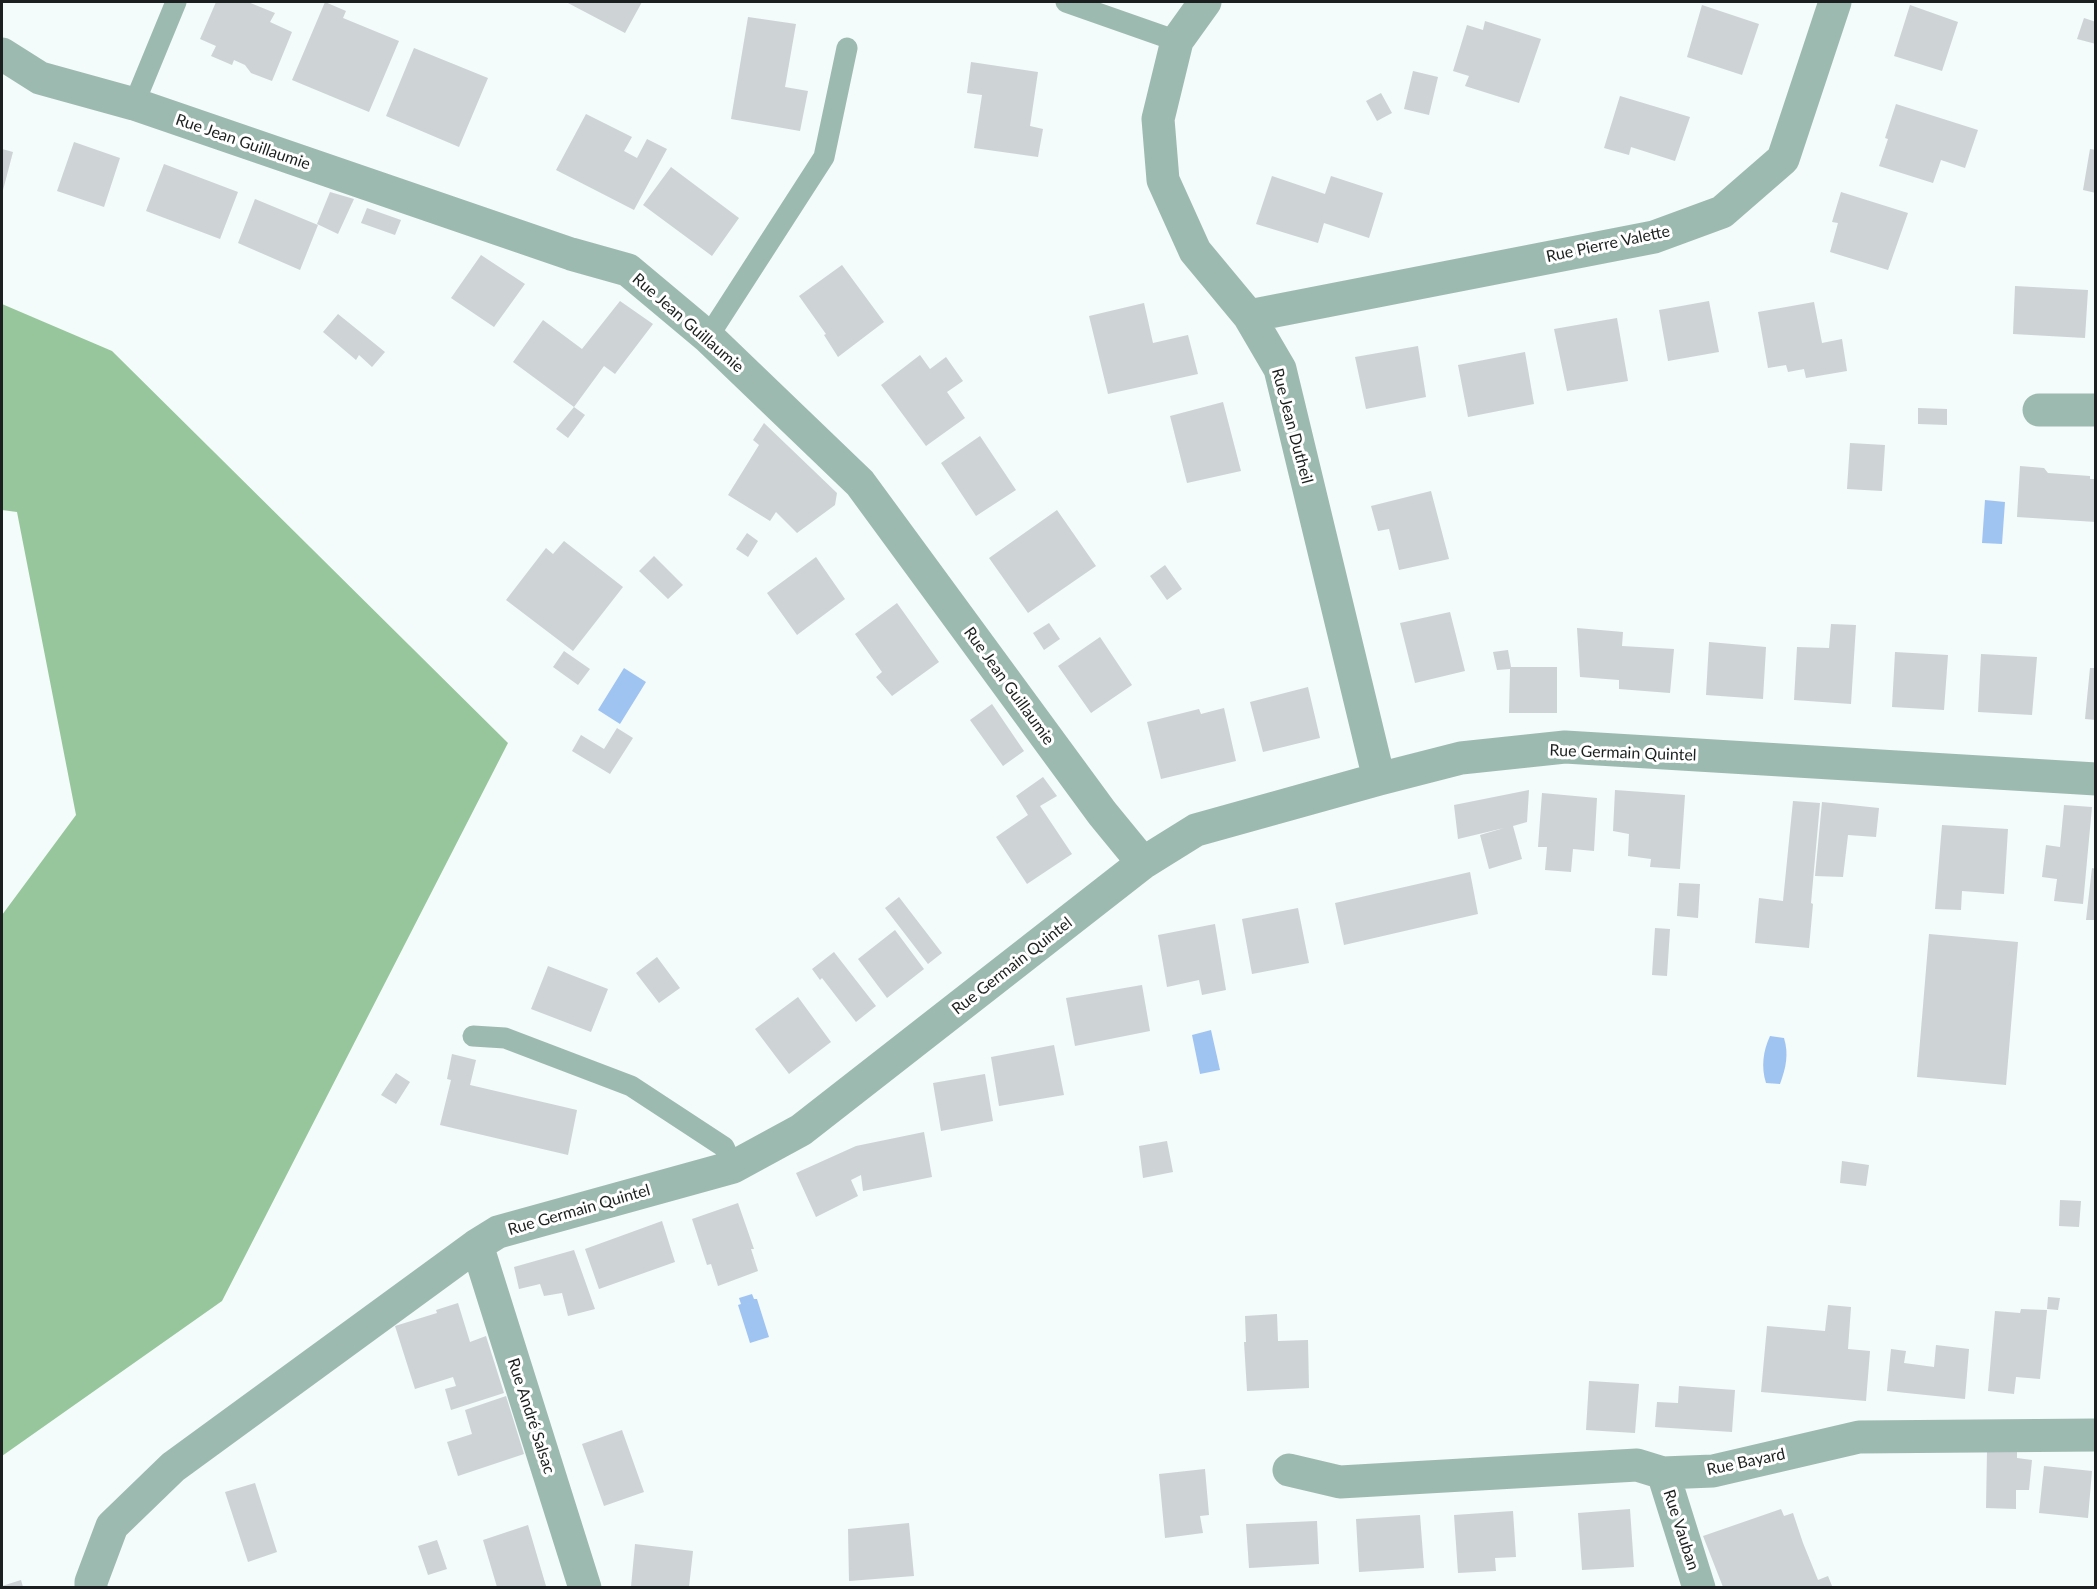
<!DOCTYPE html>
<html>
<head>
<meta charset="utf-8">
<style>
	body { margin:0 }
	#map { position:relative; width:2097px; height:1589px; overflow:hidden; background:#f4fbfb; font-family:Lato,sans-serif }
	canvas { display:block }
	.frame { position:absolute; inset:0; border:3px solid #1c1f1f; pointer-events:none }
</style>
</head>
<body>
<div id="map">
<canvas width="2097" height="1589"></canvas>
<div class="frame"></div>
</div>
<script>
const ctx = document.querySelector('canvas').getContext('2d');
ctx.lineJoin = 'round';
function fill(path, color) { ctx.fillStyle = color; ctx.fill(path, 'evenodd'); }
function stroke(path, color, width, dash) { ctx.strokeStyle = color; ctx.lineWidth = width; ctx.lineCap = dash ? 'butt' : 'round'; ctx.setLineDash(dash || []); ctx.stroke(path); }
function drawText(font, color, halo, rows, align = 'center') {
  ctx.font = font + ' Lato,sans-serif'; ctx.lineWidth = 6; ctx.setLineDash([]); ctx.textBaseline = 'middle'; ctx.strokeStyle = halo; ctx.fillStyle = color; for (const [text, x, y, turn = 0] of rows) {
    ctx.save(); ctx.translate(x, y); ctx.rotate((+turn || 0) * Math.PI / 180); ctx.textAlign = isNaN(turn) ? turn : align; if (halo) ctx.strokeText(text, 0, 0); ctx.fillText(text, 0, 0); ctx.restore();
  }
}
const forest = new Path2D(`
	M 2,304 L 112,351 L 508,743 L 222,1301 L 2,1456 L 2,915 L 76,815 L 17,512 L 2,510 Z`);
const water = new Path2D(`
	M 1985,500 L 2005,502 L 2002,544 L 1982,543 Z
	M 624,668 L 646,682 L 620,724 L 598,710 Z
	M 1211,1030 L 1220,1070 L 1200,1074 L 1192,1035 Z
	M 1770,1036 L 1784,1038 C 1789,1054 1786,1068 1780,1084 L 1766,1083 C 1761,1067 1763,1051 1770,1036 Z
	M 752,1294 L 754,1299 L 757,1299 L 769,1337 L 750,1343 L 738,1305 L 741,1304 L 739,1298 Z`);
const building = new Path2D(`
	M 216,2 L 248,2 L 275,13 L 270,22 L 292,32 L 272,81 L 251,73 L 245,65 L 234,60 L 232,65 L 211,56 L 216,46 L 200,39 Z
	M 325,2 L 346,11 L 343,18 L 399,41 L 369,112 L 292,80 Z
	M 566,2 L 642,2 L 625,33 Z
	M 1702,5 L 1759,24 L 1742,75 L 1687,57 Z
	M 1910,5 L 1958,22 L 1942,71 L 1894,56 Z
	M 748,17 L 796,24 L 785,87 L 808,91 L 800,131 L 731,119 Z
	M 2084,18 L 2096,22 L 2096,44 L 2077,39 Z
	M 1485,21 L 1541,39 L 1519,103 L 1465,86 L 1469,76 L 1453,71 L 1467,25 L 1483,30 Z
	M 414,48 L 488,78 L 459,147 L 386,116 Z
	M 971,62 L 1038,72 L 1030,126 L 1043,129 L 1038,157 L 974,148 L 982,95 L 967,93 Z
	M 1413,71 L 1438,77 L 1429,115 L 1404,109 Z
	M 1381,93 L 1392,113 L 1377,121 L 1366,101 Z
	M 1620,96 L 1690,117 L 1675,161 L 1631,147 L 1629,155 L 1604,148 Z
	M 1896,104 L 1978,130 L 1965,168 L 1941,160 L 1933,183 L 1879,166 L 1888,139 L 1885,138 Z
	M 586,114 L 632,137 L 624,151 L 637,158 L 647,139 L 667,149 L 634,210 L 556,170 Z
	M 74,142 L 120,158 L 104,207 L 57,191 Z
	M 2,149 L 13,152 L 2,194 Z
	M 2090,149 L 2096,150 L 2096,193 L 2083,190 Z
	M 164,164 L 238,192 L 220,239 L 146,211 Z
	M 671,167 L 739,218 L 712,256 L 643,205 Z
	M 1272,176 L 1325,194 L 1331,176 L 1383,193 L 1369,238 L 1324,223 L 1318,243 L 1256,224 Z
	M 330,192 L 354,199 L 338,234 L 317,224 Z
	M 1841,192 L 1908,213 L 1888,270 L 1830,252 L 1838,223 L 1832,222 Z
	M 255,199 L 318,225 L 300,270 L 238,243 Z
	M 367,208 L 401,220 L 395,235 L 361,223 Z
	M 481,255 L 525,284 L 494,327 L 451,298 Z
	M 842,265 L 884,322 L 838,357 L 824,335 L 826,334 L 799,296 Z
	M 2015,286 L 2088,290 L 2085,338 L 2013,334 Z
	M 620,301 L 653,324 L 615,374 L 604,366 L 574,407 L 513,362 L 543,320 L 582,349 Z
	M 1709,301 L 1719,352 L 1668,361 L 1659,310 Z
	M 1814,302 L 1822,343 L 1842,339 L 1847,371 L 1806,378 L 1804,369 L 1788,372 L 1786,365 L 1768,368 L 1758,312 Z
	M 1144,303 L 1153,343 L 1188,335 L 1198,374 L 1108,394 L 1089,316 Z
	M 338,314 L 385,352 L 372,367 L 359,355 L 356,360 L 323,332 Z
	M 1617,318 L 1628,381 L 1567,391 L 1554,329 Z
	M 1418,346 L 1426,397 L 1366,409 L 1355,357 Z
	M 1525,352 L 1534,404 L 1468,417 L 1458,365 Z
	M 920,355 L 930,369 L 946,357 L 963,381 L 947,392 L 965,418 L 926,446 L 881,385 Z
	M 1223,402 L 1241,471 L 1187,483 L 1170,416 Z
	M 574,407 L 585,415 L 568,438 L 556,429 Z
	M 1918,408 L 1947,409 L 1947,425 L 1918,424 Z
	M 764,423 L 837,493 L 835,505 L 797,533 L 776,512 L 770,521 L 728,495 L 759,445 L 753,440 Z
	M 980,436 L 1016,490 L 976,516 L 941,463 Z
	M 1850,443 L 1885,445 L 1882,491 L 1847,489 Z
	M 2020,466 L 2044,468 L 2048,473 L 2090,476 L 2090,479 L 2096,479 L 2096,522 L 2017,517 Z
	M 1431,491 L 1449,559 L 1399,570 L 1389,529 L 1378,531 L 1371,506 Z
	M 1057,510 L 1096,566 L 1028,613 L 989,558 Z
	M 747,533 L 758,541 L 748,557 L 736,549 Z
	M 564,541 L 623,587 L 573,651 L 506,600 L 546,548 L 553,554 Z
	M 654,556 L 683,585 L 668,599 L 639,571 Z
	M 816,557 L 845,599 L 797,635 L 767,593 Z
	M 1165,565 L 1182,589 L 1167,600 L 1150,576 Z
	M 897,603 L 939,662 L 892,696 L 876,677 L 882,672 L 855,634 Z
	M 1450,612 L 1465,671 L 1415,683 L 1400,623 Z
	M 1049,623 L 1060,639 L 1044,650 L 1033,633 Z
	M 1831,624 L 1856,625 L 1851,704 L 1794,700 L 1797,647 L 1829,648 Z
	M 1577,628 L 1623,632 L 1622,646 L 1674,649 L 1670,693 L 1619,689 L 1619,680 L 1580,677 Z
	M 1100,637 L 1132,685 L 1091,713 L 1058,666 Z
	M 1709,642 L 1766,647 L 1763,699 L 1706,695 Z
	M 1508,650 L 1511,667 L 1557,667 L 1557,713 L 1509,713 L 1510,669 L 1497,670 L 1493,652 Z
	M 564,651 L 590,669 L 578,685 L 553,667 Z
	M 1895,652 L 1948,655 L 1944,710 L 1892,707 Z
	M 1981,654 L 2037,657 L 2032,715 L 1978,712 Z
	M 2090,668 L 2096,668 L 2096,720 L 2085,719 Z
	M 1308,687 L 1320,738 L 1263,752 L 1250,702 Z
	M 992,704 L 1024,751 L 1003,766 L 970,720 Z
	M 1224,708 L 1236,761 L 1161,779 L 1147,722 L 1199,709 L 1201,714 Z
	M 617,728 L 633,738 L 610,774 L 572,751 L 581,735 L 604,749 Z
	M 1043,777 L 1057,796 L 1040,806 L 1072,854 L 1027,884 L 996,837 L 1028,815 L 1016,796 Z
	M 1529,790 L 1527,822 L 1513,826 L 1522,859 L 1489,869 L 1480,835 L 1504,828 L 1458,839 L 1454,805 Z
	M 1615,790 L 1685,795 L 1680,869 L 1650,867 L 1651,859 L 1628,856 L 1629,834 L 1613,831 Z
	M 1542,793 L 1597,798 L 1594,851 L 1573,849 L 1571,872 L 1545,870 L 1547,847 L 1538,847 Z
	M 1793,801 L 1820,803 L 1811,903 L 1813,904 L 1809,948 L 1755,943 L 1759,898 L 1783,901 Z
	M 1822,802 L 1879,808 L 1876,837 L 1848,835 L 1843,877 L 1815,876 Z
	M 2064,805 L 2092,807 L 2083,904 L 2054,901 L 2057,879 L 2042,877 L 2046,845 L 2060,847 Z
	M 1942,825 L 2008,829 L 2004,894 L 1962,891 L 1961,910 L 1935,909 Z
	M 2092,868 L 2096,869 L 2096,920 L 2086,920 Z
	M 1470,872 L 1478,914 L 1344,945 L 1335,903 Z
	M 1679,883 L 1700,884 L 1698,918 L 1677,916 Z
	M 899,897 L 942,953 L 928,964 L 885,908 Z
	M 1298,908 L 1309,963 L 1252,974 L 1242,919 Z
	M 1215,924 L 1226,990 L 1202,995 L 1199,980 L 1167,987 L 1158,935 Z
	M 1655,928 L 1670,929 L 1667,976 L 1652,975 Z
	M 895,930 L 924,969 L 887,998 L 858,959 Z
	M 1929,934 L 2018,942 L 2006,1085 L 1917,1077 Z
	M 834,952 L 876,1006 L 856,1022 L 822,978 L 820,980 L 812,969 Z
	M 657,957 L 680,988 L 659,1003 L 636,973 Z
	M 548,966 L 608,989 L 591,1032 L 531,1009 Z
	M 1142,985 L 1150,1031 L 1075,1046 L 1066,998 Z
	M 798,997 L 831,1042 L 789,1074 L 755,1029 Z
	M 1054,1045 L 1064,1095 L 999,1106 L 991,1057 Z
	M 452,1054 L 476,1060 L 470,1085 L 577,1110 L 568,1155 L 440,1125 L 451,1080 L 447,1079 Z
	M 396,1073 L 410,1082 L 396,1104 L 381,1095 Z
	M 985,1074 L 993,1121 L 941,1131 L 933,1083 Z
	M 924,1132 L 932,1177 L 863,1191 L 861,1175 L 851,1180 L 858,1196 L 816,1217 L 796,1173 L 856,1146 Z
	M 1167,1141 L 1173,1172 L 1143,1178 L 1139,1146 Z
	M 1842,1161 L 1869,1165 L 1866,1186 L 1840,1183 Z
	M 2060,1200 L 2081,1201 L 2079,1227 L 2059,1226 Z
	M 738,1203 L 754,1249 L 751,1249 L 758,1271 L 718,1286 L 711,1264 L 707,1265 L 692,1219 Z
	M 662,1221 L 675,1262 L 599,1289 L 585,1249 Z
	M 574,1250 L 595,1309 L 568,1316 L 562,1293 L 544,1296 L 540,1284 L 519,1289 L 514,1267 Z
	M 2048,1297 L 2060,1298 L 2058,1310 L 2047,1309 Z
	M 458,1303 L 470,1342 L 486,1336 L 504,1393 L 451,1410 L 445,1389 L 456,1386 L 453,1377 L 415,1389 L 395,1326 L 437,1313 L 436,1310 Z
	M 1828,1305 L 1851,1307 L 1848,1349 L 1870,1351 L 1866,1401 L 1761,1392 L 1767,1326 L 1825,1331 Z
	M 2021,1309 L 2047,1310 L 2040,1379 L 2016,1377 L 2014,1394 L 1988,1391 L 1995,1311 L 2020,1313 Z
	M 1277,1314 L 1278,1341 L 1308,1340 L 1309,1388 L 1247,1391 L 1244,1342 L 1246,1342 L 1245,1316 Z
	M 1936,1345 L 1969,1349 L 1965,1399 L 1887,1391 L 1891,1349 L 1906,1351 L 1904,1363 L 1934,1367 Z
	M 1589,1381 L 1639,1384 L 1635,1433 L 1586,1430 Z
	M 1679,1386 L 1735,1390 L 1732,1432 L 1655,1427 L 1657,1402 L 1678,1403 Z
	M 506,1396 L 524,1454 L 458,1476 L 447,1442 L 472,1434 L 465,1410 Z
	M 622,1430 L 644,1492 L 604,1506 L 582,1444 Z
	M 1987,1450 L 2017,1451 L 2017,1458 L 2032,1460 L 2029,1490 L 2016,1490 L 2016,1509 L 1986,1508 Z
	M 2044,1466 L 2092,1471 L 2088,1518 L 2039,1513 Z
	M 1205,1469 L 1209,1515 L 1200,1516 L 1203,1533 L 1165,1538 L 1159,1474 Z
	M 255,1483 L 277,1552 L 248,1562 L 225,1492 Z
	M 1630,1509 L 1634,1567 L 1582,1570 L 1578,1513 Z
	M 1781,1509 L 1784,1516 L 1793,1513 L 1803,1543 L 1818,1580 L 1828,1576 L 1832,1586 L 1723,1587 L 1703,1536 Z
	M 1513,1511 L 1516,1557 L 1495,1558 L 1496,1571 L 1458,1573 L 1454,1515 Z
	M 1420,1515 L 1424,1568 L 1359,1572 L 1356,1519 Z
	M 1317,1521 L 1319,1564 L 1249,1568 L 1246,1524 Z
	M 909,1523 L 914,1576 L 849,1581 L 848,1529 Z
	M 528,1525 L 546,1586 L 497,1587 L 483,1540 Z
	M 437,1540 L 447,1569 L 428,1575 L 418,1546 Z
	M 635,1544 L 693,1551 L 689,1587 L 631,1587 Z
	M 21,1580 L 23,1587 L 2,1587 L 2,1586 Z`);
const service = new Path2D(`
	M 1066,2 L 1177,41
	M 134,104 L 176,2
	M 708,337 L 824,157 L 847,48
	M 473,1036 L 505,1038 L 631,1086 L 724,1147 L 733,1167`);
const minor = new Path2D(`
	M 1205,2 L 1177,41 L 1158,119 L 1163,180 L 1195,251 L 1249,316 L 1280,369 L 1379,779
	M 2,54 L 40,78 L 134,104 L 571,254 L 628,270 L 708,337 L 860,483 L 1102,813 L 1143,863
	M 1249,316 L 1654,237 L 1722,212 L 1783,159 L 1835,2
	M 2039,410 L 2096,410
	M 477,1245 L 585,1588
	M 1289,1470 L 1340,1482 L 1637,1465 L 1663,1473 L 1713,1471 L 1859,1437 L 2096,1435
	M 1663,1473 L 1699,1588
	M 91,1588 L 91,1582 L 112,1526 L 173,1467 L 477,1245 L 498,1232 L 733,1167 L 801,1130 L 1143,863 L 1196,830 L 1379,779 L 1461,758 L 1565,747 L 2096,779`);
const streetNames = [
	["Rue Jean Guillaumie",243,142,19],
	["Rue Pierre Valette",1608,244,-12],
	["Rue Jean Guillaumie",688,323,41],
	["Rue Jean Dutheil",1292,426,75],
	["Rue Jean Guillaumie",1009,686,54],
	["Rue Germain Quintel",1623,753,2],
	["Rue Germain Quintel",1012,966,-38],
	["Rue Germain Quintel",579,1210,-16],
	["Rue André Salsac",531,1416,72],
	["Rue Bayard",1746,1462,-12],
	["Rue Vauban",1681,1530,72]
];
fill(forest, '#98c69c');
fill(water, '#a0c4f2');
fill(building, '#ced3d6');
stroke(service, '#9dbab1', 21);
stroke(minor, '#9dbab1', 33);
drawText('16px', '#1c1f1f', '#fff', streetNames);
</script>
</body>
</html>
